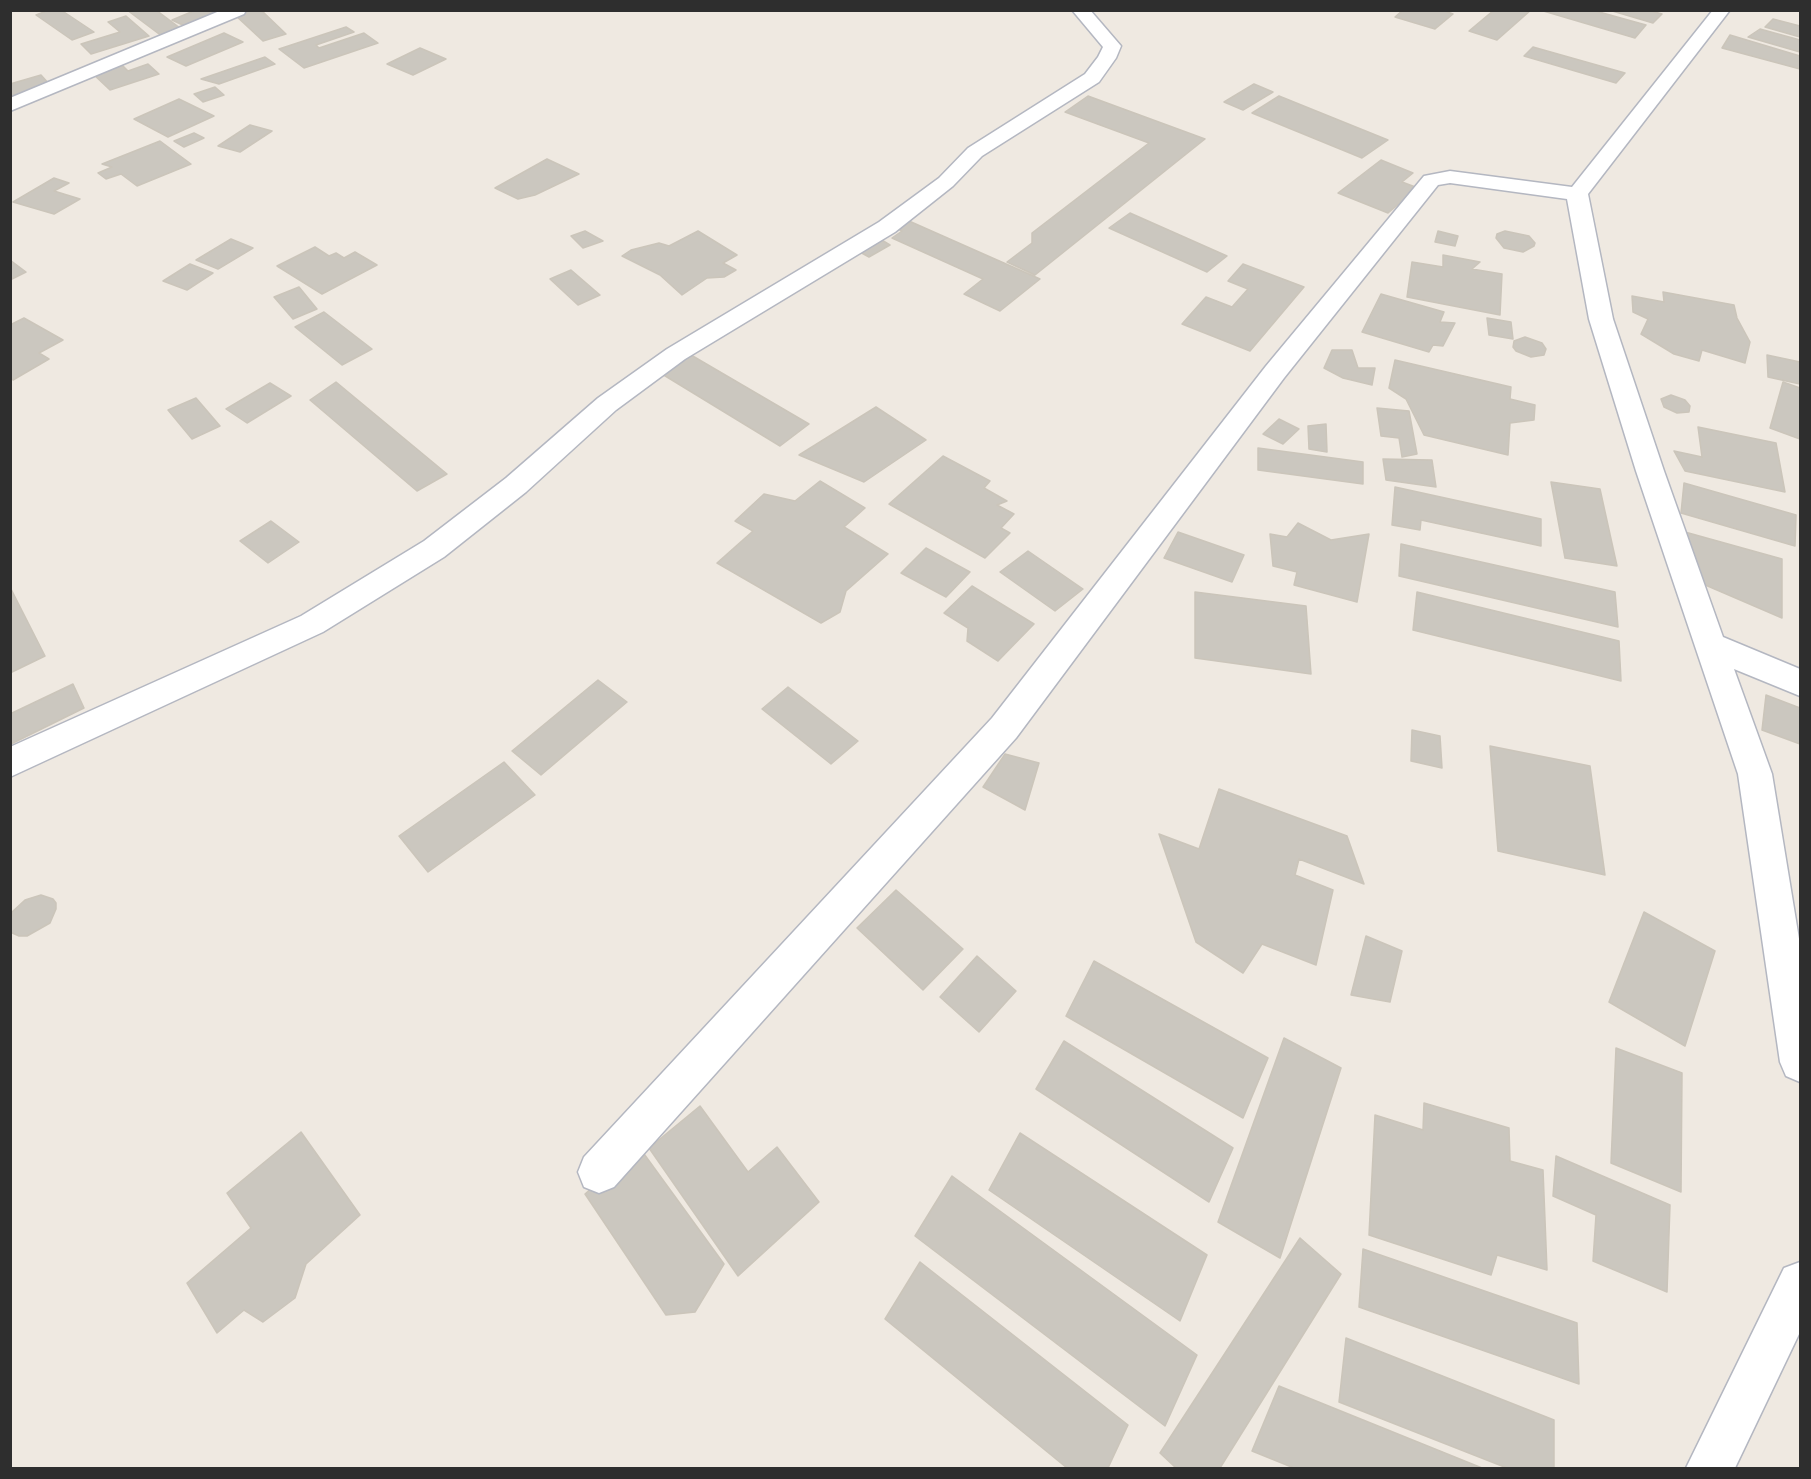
<!DOCTYPE html>
<html>
<head>
<meta charset="utf-8">
<style>
	body { margin:0 }
	#map { position:relative; width:1811px; height:1479px; overflow:hidden; background:#efe9e1; font-family:Jost,sans-serif }
	canvas { display:block }
	.frame { position:absolute; inset:0; border:12px solid #2e2e2e; pointer-events:none }
</style>
</head>
<body>
<div id="map">
<canvas width="1811" height="1479"></canvas>
<div class="frame"></div>
</div>
<script>
const ctx = document.querySelector('canvas').getContext('2d');
ctx.lineJoin = 'round';
function fill(path, color) { ctx.fillStyle = color; ctx.fill(path, 'evenodd'); }
function stroke(path, color, width, dash) { ctx.strokeStyle = color; ctx.lineWidth = width; ctx.lineCap = dash ? 'butt' : 'round'; ctx.setLineDash(dash || []); ctx.stroke(path); }
const building = new Path2D(`
	M 49,10 L 61,10 L 94,32 L 72,40 L 36,15 Z
	M 127,10 L 156,10 L 184,31 L 163,37 Z
	M 196,10 L 211,10 L 220,15 L 187,27 L 172,20 Z
	M 251,10 L 261,10 L 286,34 L 263,41 L 235,15 Z
	M 1403,10 L 1442,10 L 1453,14 L 1435,29 L 1395,17 Z
	M 1494,10 L 1531,10 L 1497,40 L 1469,31 Z
	M 1540,10 L 1592,10 L 1646,25 L 1635,38 Z
	M 1609,10 L 1648,10 L 1662,14 L 1653,23 Z
	M 126,16 L 149,36 L 91,54 L 81,44 L 120,32 L 108,22 Z
	M 1773,19 L 1800,26 L 1800,37 L 1765,27 Z
	M 346,27 L 354,32 L 316,45 L 319,48 L 364,33 L 378,43 L 304,68 L 279,49 Z
	M 1760,29 L 1800,40 L 1800,52 L 1748,37 Z
	M 224,33 L 243,42 L 186,66 L 167,57 Z
	M 1730,35 L 1800,56 L 1800,69 L 1722,48 Z
	M 1533,47 L 1625,73 L 1616,83 L 1524,56 Z
	M 420,48 L 446,59 L 413,75 L 387,64 Z
	M 265,57 L 275,64 L 219,84 L 201,79 Z
	M 121,64 L 128,71 L 148,64 L 159,74 L 110,90 L 92,73 Z
	M 41,75 L 50,85 L 10,97 L 10,84 Z
	M 1254,84 L 1273,92 L 1243,110 L 1224,102 Z
	M 215,87 L 224,95 L 203,102 L 194,94 Z
	M 1088,96 L 1205,139 L 1035,275 L 1007,262 L 1032,243 L 1032,233 L 1149,143 L 1065,112 Z
	M 1279,96 L 1388,140 L 1362,158 L 1252,113 Z
	M 179,99 L 214,116 L 168,137 L 134,119 Z
	M 250,125 L 272,131 L 240,152 L 218,146 Z
	M 194,133 L 204,138 L 184,147 L 174,141 Z
	M 160,141 L 191,164 L 137,186 L 121,174 L 106,179 L 98,173 L 112,167 L 102,164 Z
	M 547,159 L 579,174 L 535,195 L 518,199 L 495,188 Z
	M 1381,160 L 1413,173 L 1402,182 L 1418,188 L 1388,213 L 1338,193 Z
	M 54,178 L 69,183 L 54,191 L 80,199 L 54,214 L 13,202 Z
	M 1130,213 L 1227,256 L 1207,272 L 1109,228 Z
	M 909,221 L 1040,279 L 1000,311 L 964,294 L 983,279 L 892,238 L 902,231 L 898,229 Z
	M 585,231 L 603,241 L 583,248 L 571,236 Z
	M 698,231 L 737,255 L 723,263 L 736,270 L 724,277 L 707,278 L 682,295 L 660,275 L 622,256 L 631,250 L 659,243 L 669,246 Z
	M 1438,231 L 1458,236 L 1455,246 L 1435,242 Z
	M 1505,231 L 1529,236 L 1535,243 L 1534,246 L 1523,252 L 1504,248 L 1496,238 L 1497,234 Z
	M 231,239 L 253,248 L 218,269 L 196,260 Z
	M 880,239 L 890,245 L 869,257 L 858,251 Z
	M 315,247 L 329,256 L 336,253 L 344,258 L 355,252 L 377,265 L 322,294 L 277,266 Z
	M 1443,255 L 1480,262 L 1472,269 L 1502,274 L 1500,315 L 1407,297 L 1412,262 L 1443,267 Z
	M 10,260 L 26,272 L 10,280 Z
	M 190,264 L 213,273 L 187,290 L 163,281 Z
	M 1243,264 L 1304,287 L 1250,351 L 1182,324 L 1206,297 L 1232,307 L 1248,289 L 1228,281 Z
	M 571,270 L 600,295 L 578,305 L 550,279 Z
	M 299,287 L 317,309 L 293,319 L 274,297 Z
	M 1663,292 L 1734,305 L 1737,318 L 1750,342 L 1745,363 L 1702,350 L 1699,361 L 1674,354 L 1641,334 L 1648,319 L 1633,312 L 1632,296 L 1664,302 Z
	M 1381,294 L 1444,312 L 1440,322 L 1455,323 L 1443,346 L 1433,345 L 1429,352 L 1362,332 Z
	M 324,312 L 372,349 L 342,365 L 295,327 Z
	M 24,318 L 63,340 L 39,353 L 49,359 L 13,380 L 10,378 L 10,325 Z
	M 1487,318 L 1511,322 L 1513,339 L 1489,335 Z
	M 1525,337 L 1542,343 L 1546,349 L 1544,355 L 1531,357 L 1516,351 L 1513,347 L 1514,341 Z
	M 1332,350 L 1352,350 L 1358,368 L 1375,368 L 1372,385 L 1343,378 L 1324,368 Z
	M 691,355 L 809,424 L 780,446 L 662,374 Z
	M 1767,355 L 1800,362 L 1800,384 L 1768,377 Z
	M 1395,360 L 1511,387 L 1510,399 L 1535,405 L 1534,420 L 1510,423 L 1508,455 L 1424,435 L 1406,399 L 1389,388 Z
	M 336,382 L 447,474 L 417,491 L 310,400 Z
	M 1783,382 L 1800,388 L 1800,439 L 1770,428 Z
	M 270,383 L 291,396 L 247,423 L 226,409 Z
	M 1671,395 L 1685,400 L 1690,406 L 1689,412 L 1677,413 L 1664,407 L 1661,399 Z
	M 196,398 L 220,426 L 192,439 L 168,410 Z
	M 876,407 L 926,440 L 864,482 L 799,455 Z
	M 1377,408 L 1409,411 L 1417,454 L 1402,457 L 1399,438 L 1381,436 Z
	M 1279,419 L 1299,429 L 1283,444 L 1263,434 Z
	M 1326,424 L 1327,452 L 1309,449 L 1308,426 Z
	M 1698,427 L 1776,443 L 1785,492 L 1685,471 L 1674,451 L 1702,457 Z
	M 1258,448 L 1363,462 L 1363,484 L 1258,470 Z
	M 943,456 L 990,481 L 984,488 L 1007,501 L 997,505 L 1014,514 L 1001,528 L 1010,533 L 985,558 L 889,504 Z
	M 1383,459 L 1432,460 L 1436,487 L 1386,480 Z
	M 820,481 L 865,508 L 844,527 L 888,554 L 846,591 L 840,612 L 821,623 L 717,563 L 753,531 L 735,521 L 764,494 L 795,501 Z
	M 1551,482 L 1600,489 L 1617,566 L 1565,558 Z
	M 1684,483 L 1796,515 L 1795,546 L 1681,513 Z
	M 1395,487 L 1541,519 L 1541,546 L 1421,520 L 1420,530 L 1392,525 Z
	M 271,521 L 299,542 L 268,563 L 240,541 Z
	M 1298,523 L 1331,540 L 1369,534 L 1357,602 L 1294,585 L 1297,572 L 1273,566 L 1270,534 L 1287,537 Z
	M 1178,532 L 1244,555 L 1232,582 L 1164,558 Z
	M 1685,532 L 1782,559 L 1782,618 L 1696,581 Z
	M 1401,544 L 1615,592 L 1618,627 L 1399,576 Z
	M 926,548 L 970,572 L 946,597 L 901,573 Z
	M 1028,551 L 1083,589 L 1055,611 L 1000,572 Z
	M 972,586 L 1034,624 L 998,661 L 967,641 L 968,628 L 944,613 Z
	M 10,587 L 45,656 L 10,673 Z
	M 1195,592 L 1306,606 L 1311,674 L 1195,658 Z
	M 1417,592 L 1619,641 L 1621,681 L 1413,630 Z
	M 598,680 L 627,702 L 541,775 L 512,751 Z
	M 73,684 L 84,708 L 11,744 L 10,714 Z
	M 788,687 L 858,741 L 831,764 L 762,709 Z
	M 1766,695 L 1800,708 L 1800,744 L 1762,730 Z
	M 1412,730 L 1440,736 L 1442,768 L 1411,761 Z
	M 1490,746 L 1590,766 L 1605,875 L 1498,851 Z
	M 1005,754 L 1039,763 L 1025,810 L 983,787 Z
	M 504,762 L 535,795 L 428,872 L 399,836 Z
	M 1219,789 L 1347,836 L 1364,884 L 1299,859 L 1295,875 L 1333,890 L 1316,965 L 1262,944 L 1243,973 L 1196,942 L 1159,834 L 1199,849 Z
	M 896,890 L 963,949 L 923,990 L 857,928 Z
	M 41,895 L 53,899 L 56,903 L 56,909 L 50,923 L 27,936 L 19,936 L 10,932 L 12,912 L 25,900 Z
	M 1644,912 L 1715,951 L 1685,1046 L 1609,1002 Z
	M 1366,936 L 1402,951 L 1390,1002 L 1351,995 Z
	M 977,956 L 1016,991 L 979,1032 L 940,997 Z
	M 1094,961 L 1268,1058 L 1243,1118 L 1066,1016 Z
	M 1284,1038 L 1341,1068 L 1280,1258 L 1218,1222 Z
	M 1064,1041 L 1233,1148 L 1209,1202 L 1036,1089 Z
	M 1616,1048 L 1682,1073 L 1681,1192 L 1611,1163 Z
	M 1424,1103 L 1509,1128 L 1510,1161 L 1543,1170 L 1547,1270 L 1497,1255 L 1491,1275 L 1369,1235 L 1375,1115 L 1423,1130 Z
	M 700,1106 L 748,1172 L 777,1147 L 819,1202 L 738,1276 L 649,1148 Z
	M 301,1132 L 360,1215 L 306,1264 L 295,1298 L 263,1322 L 244,1310 L 217,1333 L 187,1283 L 251,1228 L 227,1193 Z
	M 1020,1133 L 1207,1255 L 1180,1321 L 989,1190 Z
	M 639,1147 L 724,1264 L 695,1312 L 666,1315 L 585,1194 Z
	M 1556,1156 L 1670,1205 L 1667,1292 L 1593,1261 L 1596,1215 L 1553,1196 Z
	M 952,1176 L 1197,1355 L 1165,1426 L 915,1236 Z
	M 1300,1238 L 1341,1274 L 1220,1468 L 1176,1468 L 1160,1453 Z
	M 1363,1249 L 1577,1323 L 1579,1384 L 1359,1307 Z
	M 920,1262 L 1128,1425 L 1108,1468 L 1067,1468 L 885,1319 Z
	M 1346,1338 L 1554,1420 L 1554,1468 L 1507,1468 L 1339,1402 Z
	M 1279,1386 L 1482,1468 L 1294,1468 L 1252,1451 Z`);
const street = new Path2D(`
	M 222,10 L 246,10 L 244,14 L 10,111 L 10,98 Z
	M 1072,10 L 1090,10 L 1121,46 L 1116,58 L 1099,82 L 982,156 L 953,186 L 895,232 L 685,359 L 616,410 L 526,492 L 444,557 L 323,632 L 10,777 L 10,747 L 301,616 L 424,541 L 506,478 L 598,398 L 667,349 L 879,222 L 939,178 L 968,148 L 1085,74 L 1098,57 L 1103,47 Z
	M 1713,10 L 1730,10 L 1588,194 L 1613,319 L 1664,471 L 1723,637 L 1800,669 L 1800,696 L 1734,669 L 1772,774 L 1800,945 L 1800,1082 L 1786,1076 L 1780,1062 L 1738,774 L 1636,471 L 1589,319 L 1567,199 L 1450,183 L 1438,185 L 1284,378 L 1016,738 L 614,1187 L 599,1193 L 584,1187 L 578,1172 L 584,1157 L 992,718 L 1266,366 L 1424,176 L 1450,171 L 1572,187 Z
	M 1800,1262 L 1800,1332 L 1735,1468 L 1686,1468 L 1784,1268 Z`);
fill(building, '#cbc7bf');
stroke(building, '#cbc5ba', 1.5);
stroke(street, '#b4b7c1', 3);
fill(street, '#fff');
</script>
</body>
</html>
